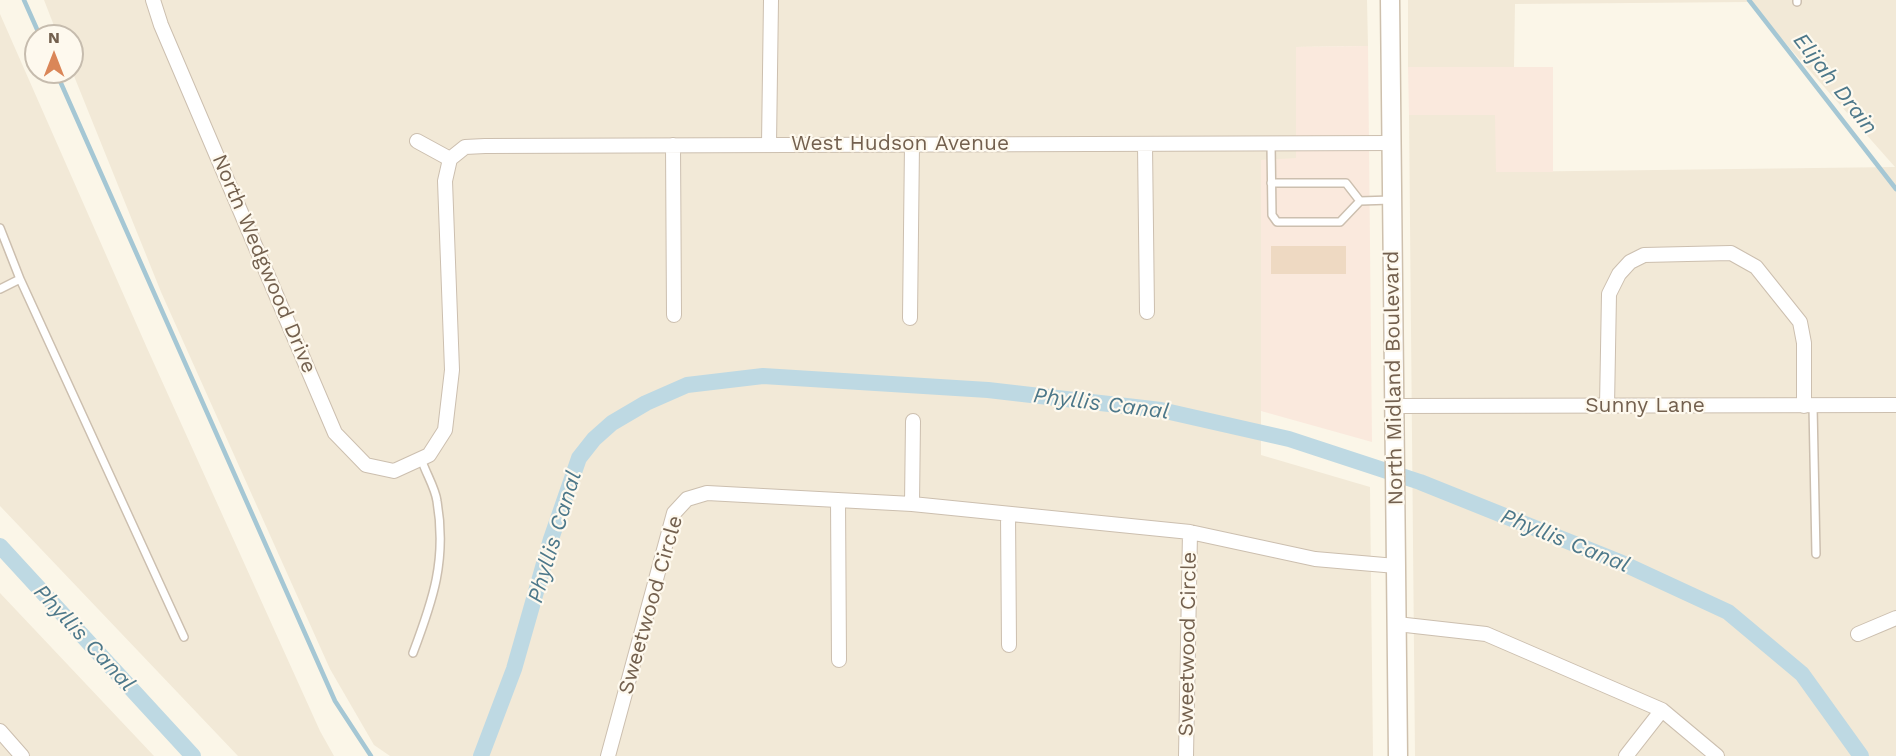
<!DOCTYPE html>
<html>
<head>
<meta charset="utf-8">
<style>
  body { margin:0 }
  #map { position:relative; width:1896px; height:756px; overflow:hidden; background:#fbf6e8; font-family:"Work Sans",sans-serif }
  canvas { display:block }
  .north { position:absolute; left:24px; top:24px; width:60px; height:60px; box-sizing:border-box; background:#fef9ee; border:2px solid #c6bcae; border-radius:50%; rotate:0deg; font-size:16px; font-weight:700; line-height:24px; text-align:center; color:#73604e }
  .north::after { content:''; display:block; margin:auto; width:21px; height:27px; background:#da8658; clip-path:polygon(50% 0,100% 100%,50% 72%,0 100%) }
</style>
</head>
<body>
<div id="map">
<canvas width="1896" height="756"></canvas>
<div class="north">N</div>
</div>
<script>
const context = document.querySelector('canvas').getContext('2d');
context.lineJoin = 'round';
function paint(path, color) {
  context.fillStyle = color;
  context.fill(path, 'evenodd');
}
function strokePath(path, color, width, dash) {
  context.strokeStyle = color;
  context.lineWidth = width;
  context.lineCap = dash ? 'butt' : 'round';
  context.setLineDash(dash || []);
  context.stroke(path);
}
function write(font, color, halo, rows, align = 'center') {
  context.font = font + ' "Work Sans",sans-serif';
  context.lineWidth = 4.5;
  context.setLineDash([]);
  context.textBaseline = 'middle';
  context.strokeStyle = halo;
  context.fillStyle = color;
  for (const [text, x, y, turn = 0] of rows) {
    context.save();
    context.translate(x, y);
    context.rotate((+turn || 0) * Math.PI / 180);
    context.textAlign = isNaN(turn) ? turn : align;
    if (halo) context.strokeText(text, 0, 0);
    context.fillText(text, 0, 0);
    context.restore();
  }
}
paint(new Path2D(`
  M 44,0 L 1367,0 L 1368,46 L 1296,47 L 1297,159 L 1261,160 L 1261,455 L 1370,487 L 1373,756 L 390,756 L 374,745 L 330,669 L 161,292 L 72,71 L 72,36 L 58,36 Z
  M 1408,0 L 1896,0 L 1896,756 L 1415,756 L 1409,115 L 1496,115 L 1497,172 L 1895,167 L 1749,2 L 1515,4 L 1514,67 L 1408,67 Z
  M 0,14 L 147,348 L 320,731 L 334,756 L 238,756 L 0,506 Z
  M 0,593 L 154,756 L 0,756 Z`), '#f2e9d7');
paint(new Path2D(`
  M 1368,46 L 1372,442 L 1261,411 L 1261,160 L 1296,158 L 1296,47 Z
  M 1408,67 L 1553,67 L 1553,172 L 1496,172 L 1495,115 L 1409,115 Z`), '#fae9dd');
strokePath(new Path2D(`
  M 24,0 L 40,36
  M 1749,0 L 1896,189
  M 56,72 L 335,701 L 371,756`), '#a5c7d4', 4.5);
strokePath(new Path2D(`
  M 0,546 L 193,756
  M 481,756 L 514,669 L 551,539 L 579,458 L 594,439 L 612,423 L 646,403 L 687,385 L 763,376 L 988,390 L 1161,410 L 1289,439 L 1420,482 L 1622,563 L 1728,612 L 1802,674 L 1861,756`), '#bed9e3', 16);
paint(new Path2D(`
  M 1271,246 L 1346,246 L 1346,274 L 1271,274 Z`), '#eed9c2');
const lane = new Path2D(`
  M 1797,2 L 1797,0
  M 1271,144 L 1272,215 L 1277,222 L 1340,222 L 1360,201 L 1391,200
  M 1271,183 L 1346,183 L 1360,201
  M 0,228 L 20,279
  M 0,289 L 20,279 L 184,637
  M 1813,406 L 1816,554
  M 413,653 C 433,600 447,560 437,501 C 435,487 425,472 421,458`);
const street = new Path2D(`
  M 153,0 L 161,25 L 335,433 L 366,465 L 394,471 L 429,455 L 445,430 L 452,370 L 445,181 L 450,159
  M 417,141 L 450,159
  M 769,144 L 771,0
  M 673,145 L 674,315
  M 1145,145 L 1147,312
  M 450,159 L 465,147 L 485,146 L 1392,143
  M 910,318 L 912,144
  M 1394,406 L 1896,405
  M 1607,406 L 1609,294 L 1619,274 L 1630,262 L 1644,255 L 1731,253 L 1756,267 L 1800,322 L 1804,343 L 1804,406
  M 838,500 L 839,660
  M 912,504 L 913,421
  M 1008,514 L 1009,645
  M 1397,624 L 1486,634 L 1662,710 L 1717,756
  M 1858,634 L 1896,618
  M 0,731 L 22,756
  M 608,756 L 674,513 L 687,499 L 707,493 L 912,504 L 1190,532 L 1315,559 L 1396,566
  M 1186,756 L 1190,532
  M 1626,756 L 1662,710`);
const secondary = new Path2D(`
  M 1390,0 L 1398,756`);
strokePath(lane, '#ccbfaf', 10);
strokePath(street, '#ccbfaf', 16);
strokePath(secondary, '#cec0ad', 21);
strokePath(lane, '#fff', 7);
strokePath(street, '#fff', 14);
strokePath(secondary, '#fff', 18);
write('21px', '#73604e', '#fef9ee', [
  ["West Hudson Avenue",900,144],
  ["North Wedgwood Drive",264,264,67],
  ["North Midland Boulevard",1394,378,-91],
  ["Sunny Lane",1645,406],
  ["Sweetwood Circle",651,605,-74],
  ["Sweetwood Circle",1188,644,-89]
]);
write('italic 22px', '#4d788a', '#fef9ee', [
  ["Elijah Drain",1835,84,52],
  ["Phyllis Canal",1101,404,7],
  ["Phyllis Canal",555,537,-73],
  ["Phyllis Canal",1565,541,22],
  ["Phyllis Canal",84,638,47]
]);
</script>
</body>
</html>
